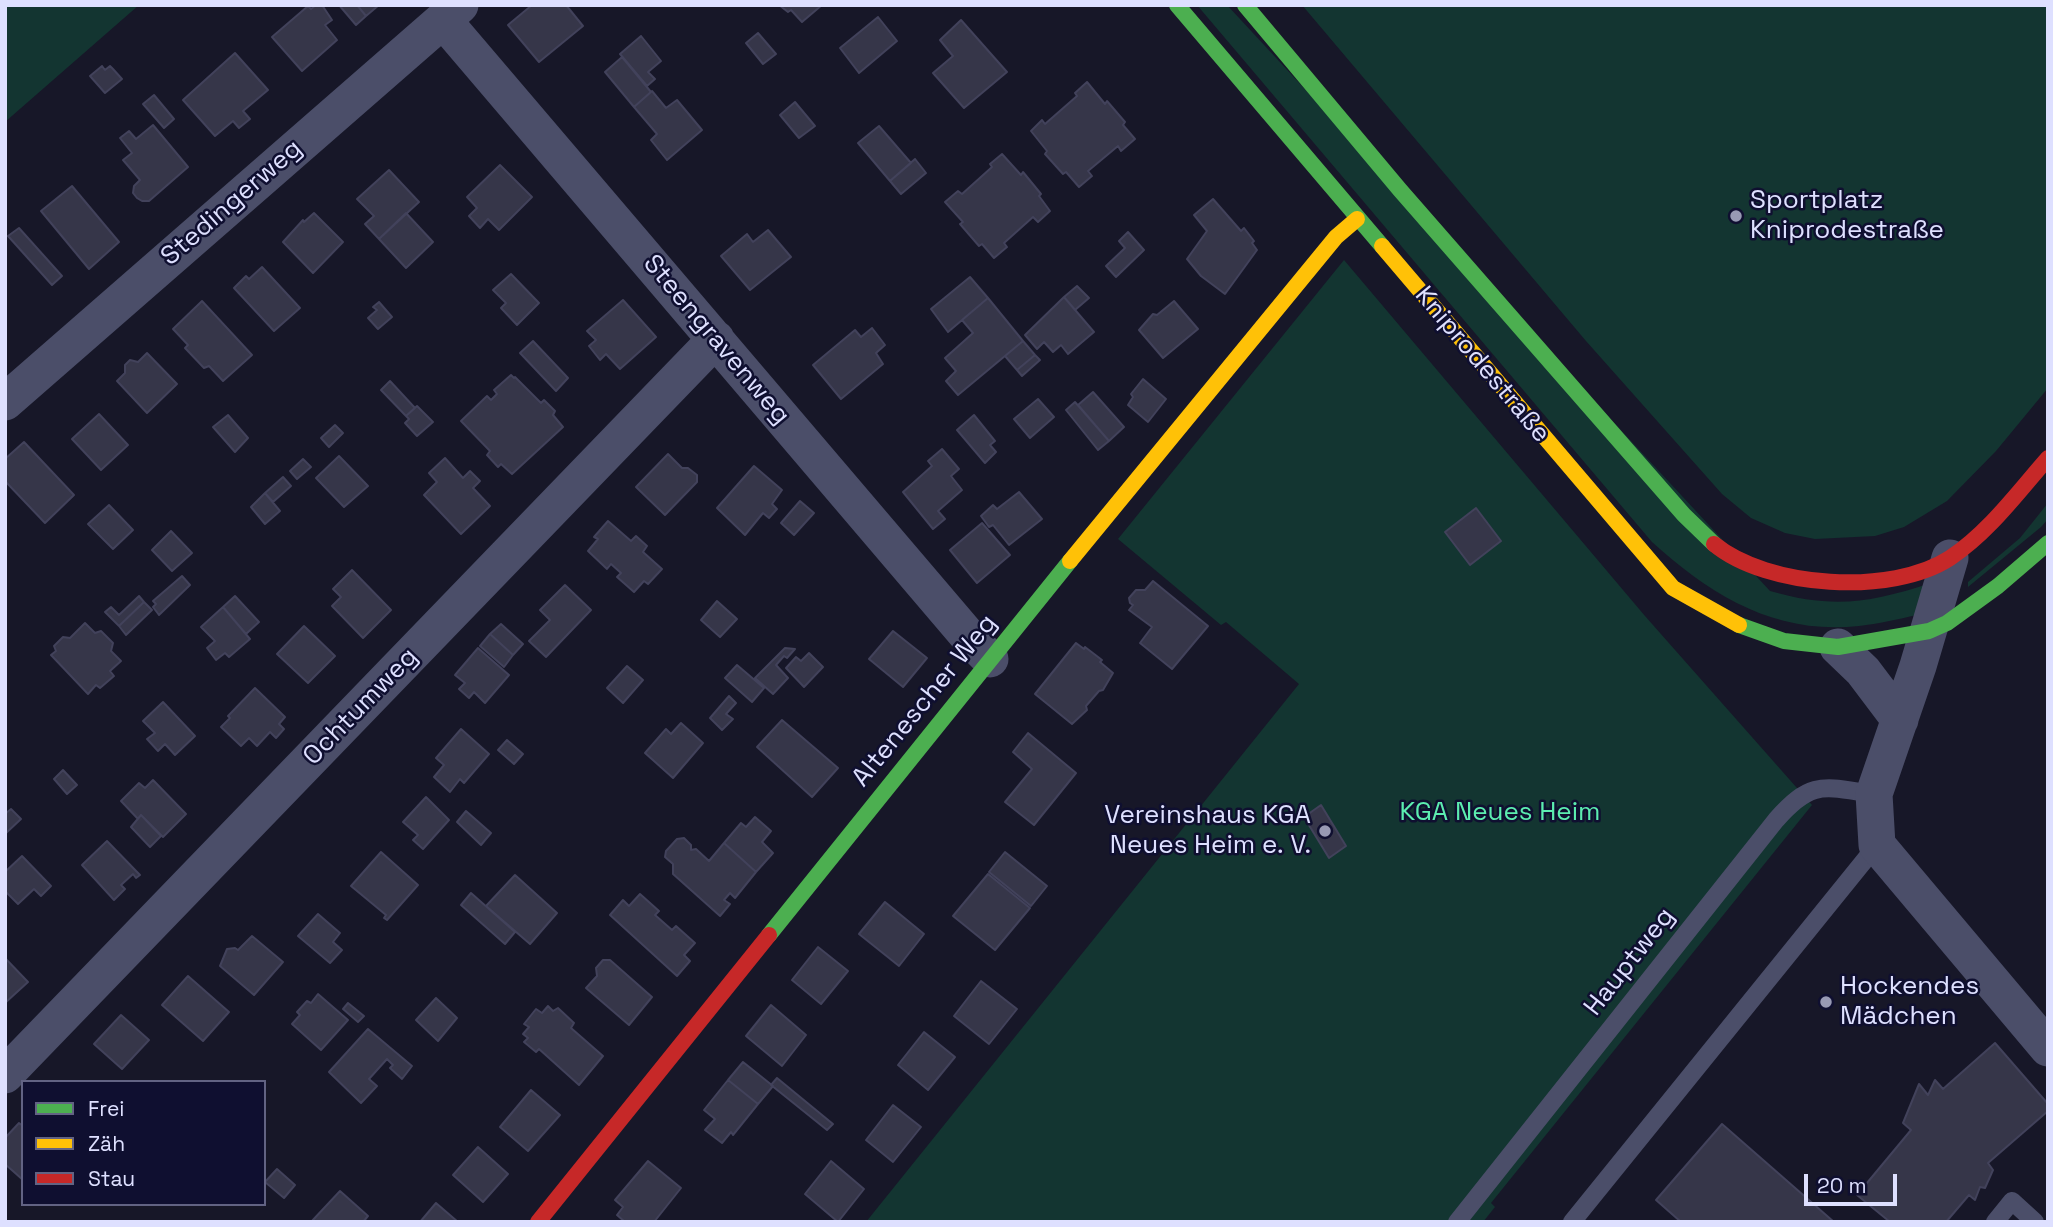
<!DOCTYPE html>
<html>
<head>
<meta charset="utf-8">
<style>
  body { margin:0 }
  #map { position:relative; width:2053px; height:1227px; overflow:hidden; background:#171728; font-family:"Space Grotesk",sans-serif }
  canvas { display:block }
  .frame { position:absolute; inset:0; border:7px solid #dee0ff; pointer-events:none }
  .legend { position:absolute; left:21px; top:1080px; width:245px; height:126px; box-sizing:border-box; background:#0f0f30; border:2px solid #626383; margin:0; padding:9px 12px; list-style:none; font-size:21px; color:#dee0ff }
  .legend li { display:flex; align-items:center; gap:14px; height:35px }
  .legend b { width:35px; border:2px solid #626383 }
  .scale { position:absolute; left:1804px; top:1174px; width:93px; height:32px; box-sizing:border-box; border:4px solid #dee0ff; border-top:0; padding-left:9px; font-size:21px; line-height:24px; white-space:nowrap; color:#dee0ff; -webkit-text-stroke:5px #0f0f30; paint-order:stroke }
</style>
</head>
<body>
<div id="map">
<canvas width="2053" height="1227"></canvas>
<div class="frame"></div>
<ul class="legend">
<li><b style="height:9px;background:#4caf50"></b>Frei</li>
<li><b style="height:9px;background:#ffc107"></b>Zäh</li>
<li><b style="height:9px;background:#c62828"></b>Stau</li>
</ul>
<div class="scale">20 m</div>
</div>
<script>
const context = document.querySelector('canvas').getContext('2d');
context.lineJoin = 'round';
function paint(path, color) {
  context.fillStyle = color;
  context.fill(path, 'evenodd');
}
function strokePath(path, color, width, dash) {
  context.strokeStyle = color;
  context.lineWidth = width;
  context.lineCap = dash ? 'butt' : 'round';
  context.setLineDash(dash || []);
  context.stroke(path);
}
function write(font, color, halo, rows, align = 'center') {
  context.font = font + ' "Space Grotesk",sans-serif';
  context.lineWidth = 5;
  context.setLineDash([]);
  context.textBaseline = 'middle';
  context.strokeStyle = halo;
  context.fillStyle = color;
  for (const [text, x, y, turn = 0] of rows) {
    context.save();
    context.translate(x, y);
    context.rotate((+turn || 0) * Math.PI / 180);
    context.textAlign = isNaN(turn) ? turn : align;
    if (halo) context.strokeText(text, 0, 0);
    context.fillText(text, 0, 0);
    context.restore();
  }
}
paint(new Path2D(`
  M 5,5 L 139,5 L 5,122 Z
  M 1197,5 L 1227,5 L 1770,591 C 1833,609 1870,603 1931,583 L 1917,615 C 1898,619 1878,624 1859,626 C 1775,635 1712,596 1652,542 Z
  M 1302,5 L 2048,5 L 2048,388 L 1996,451 L 1947,501 L 1904,527 L 1875,536 L 1815,539 L 1785,533 L 1751,518 L 1722,494 L 1586,341 Z
  M 1344,260 L 1645,616 L 1812,805 L 1491,1203 L 1495,1207 L 1483,1222 L 866,1222 L 1299,684 L 1226,622 L 1221,625 L 1118,539 Z
  M 2048,503 L 2048,519 L 2041,527 L 1968,587 L 1968,582 L 2020,538 Z`), '#133531');
const building = new Path2D(`
  M 316,5 L 322,5 L 332,20 L 325,25 L 337,40 L 302,71 L 272,37 L 308,6 L 311,9 Z
  M 339,5 L 357,5 L 366,16 L 356,25 Z
  M 357,5 L 379,5 L 366,16 Z
  M 532,5 L 566,5 L 583,26 L 539,62 L 508,25 Z
  M 779,5 L 822,5 L 802,22 L 791,10 L 788,12 Z
  M 878,17 L 897,41 L 859,73 L 840,48 Z
  M 961,20 L 1007,72 L 964,108 L 933,73 L 953,56 L 940,40 Z
  M 758,33 L 776,54 L 763,64 L 746,43 Z
  M 641,36 L 661,61 L 648,72 L 655,79 L 647,86 L 620,54 Z
  M 235,53 L 268,90 L 243,111 L 250,119 L 239,128 L 233,121 L 215,136 L 183,100 Z
  M 622,57 L 651,92 L 634,107 L 605,72 Z
  M 102,66 L 105,70 L 110,66 L 113,69 L 122,79 L 105,93 L 90,76 Z
  M 1087,82 L 1105,104 L 1107,101 L 1125,122 L 1123,125 L 1135,139 L 1121,151 L 1118,146 L 1088,171 L 1092,176 L 1079,187 L 1066,172 L 1063,174 L 1045,154 L 1047,151 L 1031,131 L 1042,120 L 1045,124 L 1077,96 L 1075,93 Z
  M 652,91 L 666,108 L 677,100 L 702,130 L 667,160 L 651,140 L 657,134 L 634,107 Z
  M 154,95 L 174,119 L 164,128 L 143,104 Z
  M 795,102 L 815,126 L 799,138 L 780,115 Z
  M 153,125 L 188,167 L 149,201 L 142,201 L 137,198 L 133,193 L 134,186 L 140,180 L 123,160 L 132,153 L 120,138 L 129,131 L 136,139 Z
  M 879,126 L 911,163 L 890,181 L 858,143 Z
  M 1002,154 L 1021,175 L 1023,172 L 1041,194 L 1039,196 L 1050,211 L 1038,222 L 1033,217 L 1004,243 L 1007,247 L 994,258 L 982,244 L 979,246 L 960,224 L 963,222 L 945,202 L 958,191 L 962,194 L 992,167 L 990,164 Z
  M 915,159 L 926,173 L 901,194 L 890,181 Z
  M 500,165 L 532,197 L 499,230 L 488,219 L 480,228 L 469,216 L 477,208 L 467,197 Z
  M 389,170 L 419,202 L 379,239 L 365,224 L 374,216 L 357,199 Z
  M 72,186 L 119,242 L 89,269 L 41,211 Z
  M 1213,199 L 1241,231 L 1244,228 L 1254,241 L 1252,243 L 1257,250 L 1225,294 L 1201,276 L 1187,259 L 1207,231 L 1194,215 Z
  M 314,213 L 343,242 L 313,273 L 283,242 L 303,220 L 304,222 Z
  M 406,213 L 433,242 L 406,268 L 379,239 Z
  M 19,228 L 62,276 L 52,285 L 8,236 Z
  M 768,230 L 791,257 L 750,290 L 721,256 L 747,234 L 753,242 Z
  M 1128,232 L 1144,250 L 1116,277 L 1106,266 L 1125,248 L 1119,241 Z
  M 262,267 L 300,308 L 274,331 L 234,288 L 246,276 L 249,279 Z
  M 511,274 L 539,303 L 517,325 L 501,308 L 506,303 L 493,290 Z
  M 970,277 L 988,298 L 948,332 L 931,309 Z
  M 1077,286 L 1089,298 L 1075,310 L 1064,297 Z
  M 1064,297 L 1094,332 L 1068,354 L 1061,345 L 1053,352 L 1044,342 L 1037,349 L 1025,335 Z
  M 988,298 L 1023,341 L 958,395 L 946,381 L 956,371 L 945,358 L 973,333 L 962,320 Z
  M 623,300 L 656,337 L 620,369 L 606,354 L 600,360 L 589,346 L 596,340 L 587,331 Z
  M 202,301 L 252,355 L 223,381 L 209,366 L 204,368 L 185,348 L 188,345 L 173,329 Z
  M 1174,301 L 1198,329 L 1163,358 L 1139,330 L 1153,314 L 1157,315 Z
  M 379,302 L 392,317 L 378,329 L 368,318 L 377,310 L 373,307 Z
  M 872,328 L 885,345 L 876,353 L 883,364 L 841,399 L 813,365 L 855,330 L 861,337 Z
  M 533,341 L 568,378 L 556,391 L 520,353 Z
  M 1023,341 L 1035,355 L 1017,370 L 1005,356 Z
  M 147,353 L 177,384 L 147,413 L 117,381 L 125,373 L 125,365 L 130,360 L 138,362 Z
  M 1035,355 L 1040,360 L 1022,376 L 1017,370 Z
  M 511,375 L 514,378 L 515,377 L 541,403 L 544,400 L 555,411 L 553,415 L 563,427 L 512,474 L 501,464 L 498,467 L 487,455 L 490,451 L 461,421 L 487,396 L 491,400 L 497,394 L 494,390 Z
  M 1143,379 L 1166,399 L 1148,422 L 1128,405 L 1133,397 L 1131,394 Z
  M 390,381 L 415,408 L 406,416 L 381,390 Z
  M 1093,392 L 1124,427 L 1109,441 L 1078,405 Z
  M 1038,399 L 1054,417 L 1030,438 L 1014,419 Z
  M 1075,402 L 1109,441 L 1098,450 L 1066,410 Z
  M 417,406 L 433,422 L 417,436 L 405,423 L 409,419 L 406,416 Z
  M 99,414 L 128,445 L 101,470 L 72,439 Z
  M 228,415 L 248,438 L 235,452 L 213,427 Z
  M 974,415 L 995,441 L 990,445 L 996,452 L 985,463 L 957,430 Z
  M 335,425 L 343,433 L 329,447 L 321,438 Z
  M 24,442 L 74,495 L 45,523 L 5,481 L 5,459 Z
  M 942,449 L 959,469 L 951,476 L 962,490 L 938,511 L 945,519 L 933,529 L 903,492 L 932,466 L 928,461 Z
  M 668,454 L 682,468 L 688,468 L 697,475 L 697,482 L 665,515 L 636,487 Z
  M 339,456 L 368,486 L 344,507 L 316,478 Z
  M 445,458 L 463,478 L 470,471 L 480,481 L 473,488 L 490,506 L 461,534 L 424,495 L 437,482 L 429,473 Z
  M 303,459 L 311,467 L 297,479 L 290,471 Z
  M 754,466 L 782,490 L 772,504 L 777,509 L 769,518 L 763,513 L 745,535 L 717,508 Z
  M 283,477 L 291,486 L 273,502 L 265,493 Z
  M 1019,492 L 1042,519 L 1009,545 L 993,525 L 989,527 L 981,516 L 993,505 L 997,509 Z
  M 265,493 L 280,511 L 265,524 L 251,507 Z
  M 800,501 L 814,513 L 794,535 L 781,523 Z
  M 109,505 L 133,530 L 113,549 L 88,524 Z
  M 1476,508 L 1501,541 L 1470,565 L 1445,532 Z
  M 608,521 L 631,541 L 636,536 L 647,546 L 643,552 L 662,569 L 648,584 L 644,581 L 634,592 L 617,577 L 621,573 L 611,564 L 607,569 L 588,551 L 598,539 L 594,537 Z
  M 982,523 L 1010,555 L 977,583 L 950,550 Z
  M 171,531 L 192,553 L 172,571 L 152,550 Z
  M 352,570 L 391,610 L 363,638 L 332,606 L 341,597 L 333,589 Z
  M 182,576 L 190,585 L 159,615 L 153,607 L 156,604 L 153,601 Z
  M 1153,581 L 1208,626 L 1172,669 L 1140,643 L 1152,627 L 1129,610 L 1133,605 L 1130,603 L 1129,598 L 1136,590 L 1145,590 Z
  M 565,585 L 591,610 L 546,657 L 529,641 L 550,620 L 540,610 Z
  M 139,596 L 144,602 L 119,626 L 105,612 L 111,607 L 119,615 Z
  M 235,596 L 259,622 L 246,634 L 223,607 Z
  M 717,601 L 737,619 L 720,637 L 701,620 Z
  M 144,602 L 152,610 L 126,635 L 119,626 Z
  M 223,607 L 250,639 L 229,657 L 225,653 L 216,660 L 207,648 L 215,641 L 201,627 Z
  M 85,623 L 95,633 L 101,631 L 113,643 L 111,651 L 121,661 L 110,671 L 114,676 L 100,688 L 96,685 L 88,694 L 51,655 L 56,651 L 54,646 L 63,637 L 70,638 Z
  M 501,624 L 523,644 L 513,655 L 490,634 Z
  M 304,626 L 335,656 L 308,683 L 277,654 Z
  M 893,631 L 927,658 L 903,687 L 869,659 Z
  M 490,634 L 513,655 L 504,667 L 480,646 Z
  M 1076,643 L 1084,649 L 1085,647 L 1102,660 L 1100,662 L 1113,673 L 1103,690 L 1099,691 L 1086,706 L 1087,710 L 1072,724 L 1035,694 Z
  M 478,648 L 509,675 L 485,703 L 474,692 L 469,698 L 459,689 L 465,683 L 455,675 Z
  M 785,648 L 795,649 L 787,658 L 784,656 L 776,665 L 788,678 L 773,694 L 755,678 Z
  M 809,653 L 823,667 L 804,687 L 786,668 L 796,657 L 801,661 Z
  M 737,665 L 764,688 L 752,702 L 725,678 Z
  M 627,666 L 643,680 L 623,703 L 607,688 Z
  M 255,688 L 285,717 L 279,724 L 284,729 L 276,738 L 270,732 L 257,746 L 249,738 L 241,746 L 221,727 L 230,718 L 228,716 Z
  M 729,696 L 736,703 L 726,714 L 733,719 L 722,730 L 710,718 Z
  M 163,702 L 195,736 L 175,755 L 165,744 L 158,751 L 147,739 L 155,733 L 143,721 Z
  M 782,720 L 838,768 L 812,797 L 757,747 Z
  M 681,723 L 703,743 L 673,778 L 645,753 L 666,729 L 671,734 Z
  M 461,729 L 489,754 L 464,783 L 460,779 L 450,792 L 434,777 L 444,765 L 436,758 Z
  M 1028,733 L 1076,773 L 1034,825 L 1005,802 L 1032,769 L 1013,752 Z
  M 507,740 L 523,754 L 514,764 L 498,750 Z
  M 63,770 L 77,785 L 67,794 L 54,779 Z
  M 153,780 L 186,814 L 163,837 L 141,815 L 138,819 L 121,801 L 139,783 L 145,788 Z
  M 426,797 L 449,820 L 423,849 L 413,840 L 418,835 L 403,822 Z
  M 1321,805 L 1346,846 L 1329,858 L 1304,817 Z
  M 11,809 L 21,819 L 5,834 L 5,814 Z
  M 466,811 L 491,833 L 481,845 L 457,822 Z
  M 141,815 L 161,836 L 150,847 L 131,827 Z
  M 755,817 L 771,831 L 762,842 L 773,853 L 756,872 L 724,843 L 741,823 L 746,827 Z
  M 684,838 L 691,845 L 691,850 L 696,849 L 709,861 L 724,843 L 756,872 L 735,898 L 730,893 L 724,900 L 730,904 L 720,916 L 673,874 L 673,864 L 665,857 L 666,851 L 677,839 Z
  M 107,841 L 140,875 L 136,878 L 133,874 L 121,885 L 125,889 L 114,900 L 82,865 Z
  M 381,852 L 418,885 L 387,920 L 384,918 L 386,915 L 351,886 Z
  M 1005,852 L 1047,886 L 1031,906 L 989,872 Z
  M 22,856 L 51,886 L 41,896 L 34,889 L 18,904 L 5,891 L 5,872 Z
  M 988,874 L 1030,908 L 995,950 L 953,916 Z
  M 515,875 L 557,913 L 530,944 L 486,906 Z
  M 471,893 L 515,932 L 505,944 L 461,905 Z
  M 640,894 L 659,911 L 655,915 L 672,930 L 676,926 L 695,943 L 684,955 L 690,961 L 677,976 L 610,915 L 623,900 L 629,906 Z
  M 885,902 L 924,934 L 899,966 L 859,934 Z
  M 318,914 L 340,933 L 333,942 L 342,950 L 330,963 L 298,936 Z
  M 252,936 L 283,962 L 254,995 L 220,966 L 227,949 L 235,948 L 238,950 Z
  M 818,947 L 848,971 L 821,1004 L 792,980 Z
  M 5,958 L 28,982 L 5,1003 Z
  M 603,960 L 610,960 L 652,997 L 629,1025 L 586,988 L 597,976 L 596,968 Z
  M 188,976 L 229,1012 L 203,1041 L 162,1005 Z
  M 981,981 L 1017,1009 L 989,1044 L 954,1016 Z
  M 318,994 L 348,1020 L 321,1050 L 292,1024 L 300,1015 L 297,1012 L 307,1001 L 311,1003 Z
  M 436,998 L 457,1018 L 438,1041 L 416,1020 Z
  M 348,1003 L 364,1016 L 358,1022 L 343,1009 Z
  M 771,1005 L 806,1035 L 782,1066 L 746,1036 Z
  M 548,1006 L 553,1011 L 558,1008 L 574,1023 L 571,1028 L 603,1056 L 579,1085 L 539,1049 L 536,1052 L 524,1042 L 528,1038 L 523,1034 L 529,1027 L 524,1024 L 536,1009 L 542,1013 Z
  M 121,1015 L 149,1040 L 122,1069 L 94,1044 Z
  M 368,1029 L 412,1066 L 402,1079 L 390,1068 L 393,1065 L 387,1059 L 369,1079 L 377,1086 L 361,1103 L 329,1072 Z
  M 924,1032 L 955,1057 L 928,1090 L 898,1065 Z
  M 1995,1043 L 2048,1104 L 2048,1111 L 1988,1163 L 1993,1170 L 1985,1188 L 1980,1187 L 1975,1200 L 1969,1195 L 1946,1222 L 1890,1222 L 1857,1195 L 1911,1130 L 1903,1123 L 1919,1084 L 1928,1095 L 1935,1080 L 1943,1089 Z
  M 743,1062 L 773,1086 L 758,1104 L 728,1080 Z
  M 777,1078 L 833,1124 L 827,1130 L 771,1085 Z
  M 728,1080 L 758,1104 L 733,1135 L 731,1132 L 722,1143 L 705,1130 L 715,1119 L 704,1110 Z
  M 531,1090 L 560,1115 L 528,1151 L 500,1127 Z
  M 893,1105 L 921,1127 L 893,1162 L 866,1140 Z
  M 19,1123 L 23,1126 L 23,1180 L 5,1164 L 5,1138 Z
  M 1722,1124 L 1834,1222 L 1681,1222 L 1656,1200 Z
  M 478,1147 L 508,1174 L 483,1202 L 453,1175 Z
  M 648,1161 L 681,1188 L 654,1222 L 625,1222 L 617,1215 L 623,1207 L 615,1200 Z
  M 831,1161 L 864,1189 L 838,1222 L 805,1194 Z
  M 277,1169 L 295,1185 L 284,1198 L 265,1182 Z
  M 340,1191 L 368,1216 L 363,1222 L 311,1222 Z
  M 436,1203 L 458,1222 L 420,1222 Z`);
paint(building, '#363649');
strokePath(building, '#42425b', 2);
strokePath(new Path2D(`
  M 1457,1222 L 1776,820 C 1812,779 1824,787 1874,794
  M 1572,1222 L 1877,845
  M 1995,1222 L 2012,1201 L 2035,1222`), '#4b4e69', 18);
strokePath(new Path2D(`
  M 443,20 L 973,642 L 990,659
  M 5,402 L 460,5
  M 1950,558 L 1918,666 L 1874,794 L 1877,845 L 2048,1048
  M 1838,647 L 1863,671 L 1900,720
  M 5,1075 L 716,339`), '#4b4e69', 37);
strokePath(new Path2D(`
  M 1177,5 L 1382,246
  M 1245,5 L 1400,190 L 1684,515 L 1714,544
  M 1739,625 L 1784,641 L 1838,647 L 1929,631 L 1947,623 L 1998,586 L 2048,543
  M 769,935 L 1070,561`), '#4caf50', 16);
strokePath(new Path2D(`
  M 1382,246 L 1673,588 L 1739,625
  M 1070,561 L 1336,237 L 1357,219`), '#ffc107', 16);
strokePath(new Path2D(`
  M 1714,544 C 1767,588 1892,596 1950,558 C 1989,532 2018,492 2048,458
  M 538,1222 L 769,935`), '#c62828', 16);
for (const [x, y, r, color] of [
  [1736,216,7,"#989ab4"],
  [1325,831,7,"#989ab4"],
  [1826,1002,7,"#989ab4"]
]) {
  const dot = new Path2D();
  dot.arc(x, y, r, 0, 2 * Math.PI);
  context.fillStyle = color;
  context.fill(dot);
  strokePath(dot, '#0f0f30', 2.5);
}
write('26px', '#dee0ff', '#0f0f30', [
  ["Sportplatz",1750,201],
  ["Kniprodestraße",1750,231],
  ["Vereinshaus KGA",1311,816,"right"],
  ["Neues Heim e. V.",1311,846,"right"],
  ["Hockendes",1840,987],
  ["Mädchen",1840,1017]
], 'left');
write('26px', '#dee0ff', '#0f0f30', [
  ["Stedingerweg",232,203,-41],
  ["Steengravenweg",716,340,50],
  ["Kniprodestraße",1482,365,50],
  ["Altenescher Weg",925,701,-51],
  ["Ochtumweg",361,707,-46],
  ["Hauptweg",1630,962,-52]
]);
write('26px', '#5cedb0', '#0f0f30', [
  ["KGA Neues Heim",1500,813]
]);
</script>
</body>
</html>
